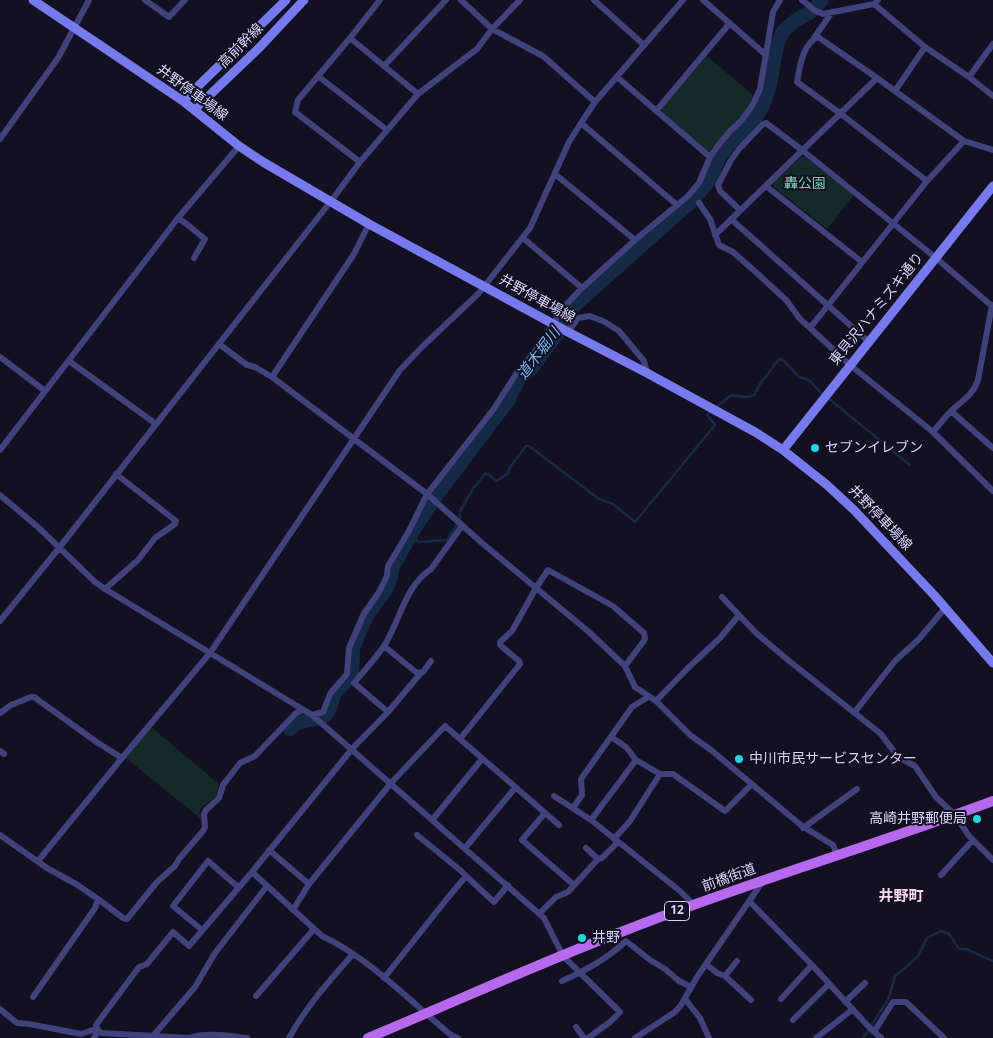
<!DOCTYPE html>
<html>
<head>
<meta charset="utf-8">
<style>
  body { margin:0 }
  canvas { display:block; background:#121021 }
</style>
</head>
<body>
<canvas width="993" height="1038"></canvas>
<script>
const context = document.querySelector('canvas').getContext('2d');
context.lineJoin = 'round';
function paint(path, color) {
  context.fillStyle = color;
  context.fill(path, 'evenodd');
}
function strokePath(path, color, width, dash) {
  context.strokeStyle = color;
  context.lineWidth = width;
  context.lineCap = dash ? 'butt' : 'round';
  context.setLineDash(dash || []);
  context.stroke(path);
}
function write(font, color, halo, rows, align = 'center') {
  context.font = font + ' "Noto Sans","Noto Sans JP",sans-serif';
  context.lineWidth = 4;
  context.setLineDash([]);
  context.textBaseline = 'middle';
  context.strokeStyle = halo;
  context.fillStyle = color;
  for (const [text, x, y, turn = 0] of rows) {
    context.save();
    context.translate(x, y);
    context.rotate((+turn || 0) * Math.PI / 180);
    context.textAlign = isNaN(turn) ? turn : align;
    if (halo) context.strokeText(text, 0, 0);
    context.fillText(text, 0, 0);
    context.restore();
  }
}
paint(new Path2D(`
  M 707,56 L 753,95 C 747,117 725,135 710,151 L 706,151 L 662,112 L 662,108 Z
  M 801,157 L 805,157 L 854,195 L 827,229 L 774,187 L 773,183 Z
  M 151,727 L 219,784 L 216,796 L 200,809 L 201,819 L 126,758 Z`), '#142a29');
strokePath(new Path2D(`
  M 828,398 L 910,465
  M 410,536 L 419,542 L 447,540 L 460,520 L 460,511 L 473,489 L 486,473 L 497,481 L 508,473 L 510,467 L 526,446 L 529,446 L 599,499 L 613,504 L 635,522 L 715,425 L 707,415 L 730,396 C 738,394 746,400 754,395 L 760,384 L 779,359 L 783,360 L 799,377 L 809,380 L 823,395
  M 863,1038 L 888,1000 L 895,976 L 911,963 L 918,956 L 927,938 L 941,931 L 949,934 L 959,949 L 966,949 L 993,961`), '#152a46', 2.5);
strokePath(new Path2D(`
  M 290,729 C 300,717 316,723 326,715 C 332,710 331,700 335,693 C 340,687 346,681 352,676 L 353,648 L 367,615 L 385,591 L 391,578 L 392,568 L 413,531 L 433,500 L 508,401 L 520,376 L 531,369 L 559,331 L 564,320 L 576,304 L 694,199 L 709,181 L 719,158 L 728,145 L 751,124 L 763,106 L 770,85 L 777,45 L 783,31 L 796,20 L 811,12 L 822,0`), '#152a46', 14);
strokePath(new Path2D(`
  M 145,0 L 169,17 L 185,0
  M 461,0 L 492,29 L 543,56 L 595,102
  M 594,0 L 644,45
  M 703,0 L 766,55
  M 802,0 L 814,10 L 823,14 L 874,4 L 878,0
  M 874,4 L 925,47 L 969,77 L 993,96
  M 350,38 L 418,94
  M 814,38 L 832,12
  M 384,66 L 446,0
  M 318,76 L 387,130
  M 617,77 L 710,157
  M 969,77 L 993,44
  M 895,91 L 925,47
  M 656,111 L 730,23
  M 581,123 L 677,205
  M 0,139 L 58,58 L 89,0
  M 360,162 L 295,112 L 298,100 L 350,38 L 380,0
  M 555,174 L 635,240
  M 927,181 L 841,114 L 797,82 C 800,67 802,44 818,37 L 877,78 L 964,141 L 993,150
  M 766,186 L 862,262
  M 699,203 L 710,219 L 719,245 L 733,252 L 758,274 L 787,301 L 800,319 L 810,328 L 850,365 L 933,432 L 993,491
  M 740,210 L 720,191 L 718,185 L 731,160 L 739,149 L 763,124 L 766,123 L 802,150 L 936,258 L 993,307
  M 178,218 L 189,226 L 205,239 L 194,258
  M 731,219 L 869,342
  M 715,235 L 877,78
  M 523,238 L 582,288
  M 810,328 L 927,181 L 964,141
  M 568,332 L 578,318 L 590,316 L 605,322 L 619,331 L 644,361 L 647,373
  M 219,344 L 247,365 L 255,367 L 272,377 L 427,494 L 482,543 L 589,632 L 625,666 L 635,687 L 656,701 L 690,735 L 711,750 L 802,826 L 833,845 L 837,855
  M 0,357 L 45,391
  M 69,361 L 156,424
  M 272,377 L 354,254 L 369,224
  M 951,411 L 993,448
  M 933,432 C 939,425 945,417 952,410 C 963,400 973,395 978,380 L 992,305
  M 0,450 L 178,218 L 239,146
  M 0,495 L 39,528 L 95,582 L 105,589 L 312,715 L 323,712 L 330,694 L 347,674 L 349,648 L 364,614 L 379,592 L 387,576 L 388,566 L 408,533 L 427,494 L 493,410 L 516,374 L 536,350 L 554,323 L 560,311 L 582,288 L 635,240 L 688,196 L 699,183 L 710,157 L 720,143 L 730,131 L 741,121 L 752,106 L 760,89 L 773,12 L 780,0
  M 105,589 L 138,560 L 155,538 L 175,524 L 176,521 L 116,474
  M 722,597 L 756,633 L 788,660 L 881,734 L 898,757 L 915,766 L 936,797 L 955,815 L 969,836 L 993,860
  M 0,621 L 59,548 L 331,201 L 360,162 L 418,94 L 477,49 L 492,29 L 520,0
  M 384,646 L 417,673 L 423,672 L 431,661
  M 656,701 L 687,669 L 720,638 L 739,615
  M 388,712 L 354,683 C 364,671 375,659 384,646 C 400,621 405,586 431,569 L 462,526
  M 0,713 L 11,705 L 31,697 L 34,697 L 98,743 L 122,758
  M 854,713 L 895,661 L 919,639 L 945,608
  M 312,715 L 544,918 L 563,956 L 620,1012 L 610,1022 L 588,1038
  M 611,737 L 626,747 L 636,760 L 660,774 L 673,774 L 725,811 L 751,785
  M 460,739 L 520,664 L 519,661 L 500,645 L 500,642 L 512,631 L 536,588 L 548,570 L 613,606 L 644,633 L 645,639 L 643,642 L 625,666
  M 0,751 L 4,754
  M 554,796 L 591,820 L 680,891 L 694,905
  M 573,808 L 582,795 L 581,779 L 632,707 L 648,697
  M 545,813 L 522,840 L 574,885
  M 433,819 L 482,759
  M 591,820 L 636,760
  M 803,828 L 857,789
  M 0,835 L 47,868 L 76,884 L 98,899 L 123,918 L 127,919 L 157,882 L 175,866 L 179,859 L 203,831 L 205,827 L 204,814 L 206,810 L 219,798 L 223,785 L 240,763 L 255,756 L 296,713 L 303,710
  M 614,839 L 630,821 L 660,774
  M 465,848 L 515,788
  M 269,850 L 309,884
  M 598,859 L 602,858 L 618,842
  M 38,861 L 122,758 L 210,653 L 400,370 L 423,346 L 479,293 L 530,228 L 569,142 L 581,123 L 595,102 L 683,0
  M 252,872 L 322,936 C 368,957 412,1003 451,1035 L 458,1038
  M 941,875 L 973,840
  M 466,876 L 494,902 L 508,885
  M 749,901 L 812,965 L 868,1026 L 881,1038
  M 293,910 L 309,884 L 391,783 L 445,726 L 559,825
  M 540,913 L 556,897 L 568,892 L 598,859 L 586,848
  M 202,930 L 173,906 L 208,861 L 238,887
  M 706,964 L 717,973 L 725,976 L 751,1000
  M 725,976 L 737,961
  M 384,978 L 446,900 L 466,876 L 460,870 L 417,835
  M 562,981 C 585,971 608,958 626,941 L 650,960 L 665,969 L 679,981 L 691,987
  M 256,996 L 314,929
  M 33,997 L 95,908 L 98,899
  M 685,999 L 700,1018 L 709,1038
  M 781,999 L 812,965
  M 845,1002 L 865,983
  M 0,1009 L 17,1023 L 29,1024 L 81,1034 L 96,1029
  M 793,1020 L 829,984
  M 576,1027 L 584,1038
  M 98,1031 L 102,1033 L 189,1038 C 208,1032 228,1036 247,1038
  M 874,1032 L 893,1002 L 906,1002 L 944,1038
  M 153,1036 L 195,987 L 215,953 L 267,886
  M 94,1038 L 98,1031 L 96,1025 L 139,967 L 147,964 L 173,932 L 189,946 L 252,872 L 352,749 L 388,712 L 420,674
  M 289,1038 C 306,1007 329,981 353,954
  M 635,1038 L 675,1012 L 681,1005 L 697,977 L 763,881
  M 816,1038 L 853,1009`), '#41417b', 6);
strokePath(new Path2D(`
  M 33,0 L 183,101 L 239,146 L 263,162 L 369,224 L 568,332 L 647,373 L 755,432 L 783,450 L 827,485 L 854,510 L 934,595 L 993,663
  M 183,101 L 286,0
  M 194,110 L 259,48 L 304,0
  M 783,450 L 993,186`), '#777aef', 9);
strokePath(new Path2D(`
  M 368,1038 C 455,1002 541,962 629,929 C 749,882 873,846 993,801`), '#b669ee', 10);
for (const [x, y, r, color] of [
  [815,448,5,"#1ad7e1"],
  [739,759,5,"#1ad7e1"],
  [977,819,5,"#1ad7e1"],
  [582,938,5,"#1ad7e1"]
]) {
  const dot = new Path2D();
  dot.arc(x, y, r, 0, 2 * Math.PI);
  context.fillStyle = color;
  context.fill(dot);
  strokePath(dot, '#121021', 2);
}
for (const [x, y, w] of [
  [677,911,25]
]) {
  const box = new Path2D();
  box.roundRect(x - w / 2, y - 9.5, w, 19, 4);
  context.fillStyle = '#121021';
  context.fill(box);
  strokePath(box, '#d8d5fa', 1);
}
write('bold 12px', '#d8d5fa', null, [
  ["12",677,911]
]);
write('14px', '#d8d5fa', '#121021', [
  ["高前幹線",241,46,-45],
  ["井野停車場線",192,93,36],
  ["井野停車場線",537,299,29],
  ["東貝沢ハナミズキ通り",877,309,-51],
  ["井野停車場線",880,518,46],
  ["前橋街道",729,878,-20]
]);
write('14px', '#6ad2b3', '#121021', [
  ["轟公園",805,184]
]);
write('14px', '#d8d5fa', '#121021', [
  ["セブンイレブン",825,448],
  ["中川市民サービスセンター",749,759],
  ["高崎井野郵便局",967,819,"right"],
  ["井野",592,938]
], 'left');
write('italic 15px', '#6fbaee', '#121021', [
  ["道木堀川",539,354,-53]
]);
write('bold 15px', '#fad7ef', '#121021', [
  ["井野町",901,897]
]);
</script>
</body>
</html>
